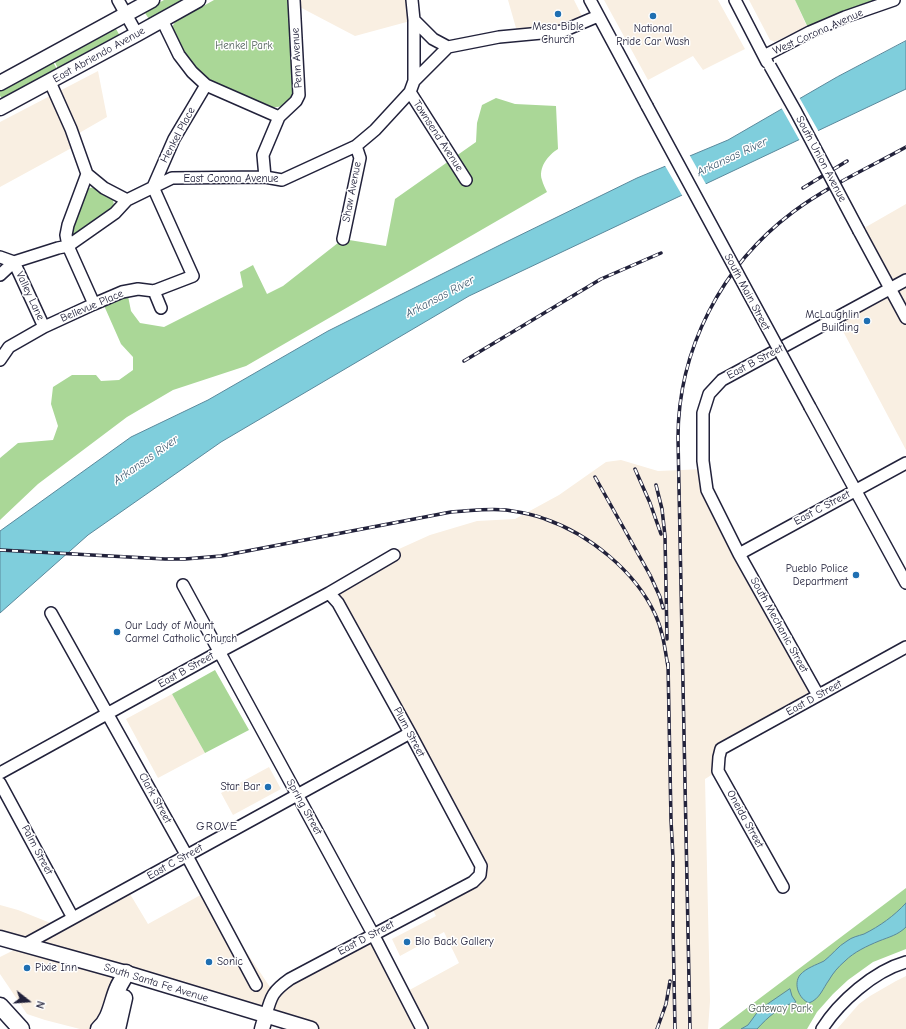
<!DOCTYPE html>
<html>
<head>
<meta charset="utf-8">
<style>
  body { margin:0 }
  #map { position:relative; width:906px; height:1029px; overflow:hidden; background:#fff; font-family:"Comic Neue",sans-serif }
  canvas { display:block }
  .north { position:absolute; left:8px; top:981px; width:40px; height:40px; -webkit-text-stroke:3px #fff; paint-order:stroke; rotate:107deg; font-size:11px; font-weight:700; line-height:16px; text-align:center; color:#22223b }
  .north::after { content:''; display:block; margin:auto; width:14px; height:18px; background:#22223b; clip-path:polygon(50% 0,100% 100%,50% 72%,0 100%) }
</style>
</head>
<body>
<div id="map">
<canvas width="906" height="1029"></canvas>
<div class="north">N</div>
</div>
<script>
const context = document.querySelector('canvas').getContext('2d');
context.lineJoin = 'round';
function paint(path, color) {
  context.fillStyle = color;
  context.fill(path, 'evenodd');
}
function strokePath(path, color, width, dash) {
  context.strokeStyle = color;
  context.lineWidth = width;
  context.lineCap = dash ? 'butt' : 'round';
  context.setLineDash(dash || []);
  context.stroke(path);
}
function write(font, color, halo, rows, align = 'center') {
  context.font = font + ' "Comic Neue",sans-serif';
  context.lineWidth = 3;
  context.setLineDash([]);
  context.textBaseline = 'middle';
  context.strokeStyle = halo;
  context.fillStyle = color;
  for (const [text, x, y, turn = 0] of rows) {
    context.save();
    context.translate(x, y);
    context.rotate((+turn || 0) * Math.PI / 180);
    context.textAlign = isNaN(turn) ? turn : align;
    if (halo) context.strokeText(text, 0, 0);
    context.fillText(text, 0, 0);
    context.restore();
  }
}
paint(new Path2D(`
  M 294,0 L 412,0 L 414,20 L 355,36 L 294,4 Z
  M 508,0 L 574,0 L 581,14 L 584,22 L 518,35 Z
  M 604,0 L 718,0 L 745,49 L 703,70 L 693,56 L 648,80 Z
  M 749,0 L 795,0 L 807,27 L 774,42 L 773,41 L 770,40 Z
  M 98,71 L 107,117 L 74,136 L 77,145 L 0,187 L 0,122 Z
  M 906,204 L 906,450 L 836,318 L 890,289 L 859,231 Z
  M 621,460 L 658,471 L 704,469 L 707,490 L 818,695 L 721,749 L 718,771 L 705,779 L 710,1001 L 708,1029 L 311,1029 L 126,974 L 99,1029 L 80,1029 L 45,1020 L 27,1014 L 0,974 L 0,957 L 24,945 L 0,938 L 0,905 L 18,910 L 58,926 L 127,889 L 148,924 L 206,892 L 274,993 L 373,934 L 404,993 L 459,963 L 444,932 L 400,956 L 392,939 L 436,916 L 430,904 L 480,875 L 329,593 L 394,555 L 399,549 L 430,535 L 477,521 L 515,519 L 559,495 L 606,462 Z
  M 172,694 L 205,753 L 158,778 L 126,719 Z
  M 269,767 L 281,789 L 233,815 L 221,793 Z
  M 906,976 L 906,1029 L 837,1029 L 859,1004 L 870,996 L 896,981 Z`), '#f9efe2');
paint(new Path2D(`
  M 164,0 L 189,0 L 150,20 L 149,19 L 145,13 L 147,9 Z
  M 214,0 L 289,0 L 294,92 C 287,106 283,108 268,107 L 210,80 L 197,70 L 186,56 L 171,29 L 175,22 Z
  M 795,0 L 894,0 L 810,32 Z
  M 114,28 L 116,29 L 120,36 L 59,71 L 54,60 Z
  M 53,62 L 58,71 L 4,100 L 0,96 L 0,91 Z
  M 496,98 L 515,104 L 556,106 L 558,149 C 548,155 538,168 542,180 C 543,184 545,188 547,192 L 246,366 L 173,390 L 127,417 L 38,484 L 0,520 L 0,458 L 18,443 L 53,440 L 58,426 L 51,404 L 53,387 L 72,375 L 96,375 L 101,381 L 119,380 L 133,370 L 133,357 L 121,344 L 102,301 L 127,291 L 131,311 L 140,323 L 164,327 L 243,287 L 240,272 L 253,265 L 267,294 L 283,286 L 343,239 L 386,246 L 395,199 L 476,142 L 477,123 L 482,105 Z
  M 95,187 L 113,199 L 114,206 L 76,235 L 70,235 L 85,189 Z
  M 215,670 L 249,730 L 205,753 L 172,694 Z
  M 906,888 L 906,949 L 873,962 L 848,980 L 833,994 L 817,1012 L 807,1029 L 719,1029 Z`), '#aad797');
const water = new Path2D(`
  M 906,41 L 906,89 L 469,296 L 221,442 L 88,535 L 0,613 L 0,531 L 131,437 L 208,400 L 328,331 L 504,243 L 637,178 L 728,140 L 837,77 Z
  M 906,903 L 906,927 C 898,935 889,937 879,941 C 867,946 854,952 845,961 C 838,967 833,973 829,980 C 823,988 820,999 809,1003 C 799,999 793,984 800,975 C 806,968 816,965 824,961 C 832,955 838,946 847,941 C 852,937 858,936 864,934 C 880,926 894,916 906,903 Z
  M 790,989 L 792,996 L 796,1002 C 780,1006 768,1017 757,1029 L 741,1029 L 748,1025 L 759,1010 Z`);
paint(water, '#7fcedc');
strokePath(water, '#5a899c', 1);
paint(new Path2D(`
  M 799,97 L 819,132 L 800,141 L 781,107 Z
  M 689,154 L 707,186 L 683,197 L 664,164 Z`), '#fff');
const minor = new Path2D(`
  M 118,0 L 137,34
  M 412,0 L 414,20 L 433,39 L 448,47
  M 590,0 L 647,106
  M 735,0 L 767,62
  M 162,20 L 179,55 L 192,72 L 206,85 L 279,117
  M 764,56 L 810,32 L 845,17 L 894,0
  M 414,81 L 414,20
  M 50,82 L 71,129 L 87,174 L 104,188 L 127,200
  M 410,92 L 466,180
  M 87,174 L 68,225 L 66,235 L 68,246 L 94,304
  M 265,177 L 263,155 L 279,117 L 296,101 L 299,95 L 294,0
  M 859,231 L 906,318
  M 343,239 L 360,158 L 356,146
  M 0,257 L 14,262 L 58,248 L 68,246 L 115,213 L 127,200 L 172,178 L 265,177 L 282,180 L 356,146 L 375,130 L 410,92 L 414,81 L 448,47 L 499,37 L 563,31 L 598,16
  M 0,275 L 14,262 L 44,327
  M 154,291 L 161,308
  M 0,360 L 9,347 L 44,327 L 94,304 L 122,292 L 138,289 L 154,291 L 193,276 L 153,187 L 174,139 L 206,85
  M 810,407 L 906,583
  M 739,554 L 906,463
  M 183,585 L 373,934 L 422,1029
  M 51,613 L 187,856 L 256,985
  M 818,695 L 739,554 L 707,490 L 703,461 L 703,413 L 709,394 L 722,380 L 906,280
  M 0,773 L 219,652 L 329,593 L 394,555
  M 0,783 L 73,918
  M 783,887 L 718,771 L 719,757 L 721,749 L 906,647
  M 24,945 L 410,733
  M 266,1015 C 271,996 273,991 290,979 L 473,882 L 480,875 L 481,866 L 410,733 L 338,603 L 329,593
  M 822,1029 C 839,1002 874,971 906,962`);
const major = new Path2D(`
  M 0,83 L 152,0
  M 0,108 L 137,34 L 198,0
  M 0,938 L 126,973 L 311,1029
  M 262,1029 L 266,1015`);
const highway = new Path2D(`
  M 0,1006 L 21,1029
  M 99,1029 C 111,1019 112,1001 118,988 C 120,983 124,978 126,973
  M 117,1029 L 124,998`);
strokePath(minor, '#22223b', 14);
strokePath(major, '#22223b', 17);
strokePath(highway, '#22223b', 19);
strokePath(minor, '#fff', 11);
strokePath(major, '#fff', 14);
strokePath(highway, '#fff', 16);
const rail = new Path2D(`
  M 803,188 L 847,161
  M 464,361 L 601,279 L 661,253
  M 635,469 L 650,503 L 661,534
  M 595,477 L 650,575 L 660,597 L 663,608
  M 656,485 L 662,509 L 665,536 L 667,639
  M 0,550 L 165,559 L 185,559 L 221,556 L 451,512 C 469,511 488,508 506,510 C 519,512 533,514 545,519 C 589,534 635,571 655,614 C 663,631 665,649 668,667
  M 668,663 L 671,820 L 673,858 L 673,926 L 675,1029
  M 657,1029 L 666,1004 L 670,981
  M 690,1029 L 678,438 C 678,349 722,265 793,212 C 828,186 868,168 906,147`);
strokePath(rail, '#22223b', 3.5);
strokePath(rail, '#fff', 2, [6]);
const minorBridge = new Path2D(`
  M 770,66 L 796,112 L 859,231
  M 647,106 L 810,407`);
strokePath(minorBridge, '#22223b', 14, []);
strokePath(minorBridge, '#fff', 11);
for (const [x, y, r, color] of [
  [558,14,4,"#1f6fb2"],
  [653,16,4,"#1f6fb2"],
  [867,321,4,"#1f6fb2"],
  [856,575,4,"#1f6fb2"],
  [117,632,4,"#1f6fb2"],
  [268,787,4,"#1f6fb2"],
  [407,942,4,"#1f6fb2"],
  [209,962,4,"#1f6fb2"],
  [27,968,4,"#1f6fb2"]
]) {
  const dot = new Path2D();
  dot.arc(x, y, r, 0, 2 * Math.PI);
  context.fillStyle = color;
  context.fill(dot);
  strokePath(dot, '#fff', 1.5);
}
write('11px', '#22223b', '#fff', [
  ["Mesa Bible",558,27,"center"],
  ["Church",558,40,"center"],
  ["National",653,29,"center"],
  ["Pride Car Wash",653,42,"center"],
  ["McLaughlin",859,315,"right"],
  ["Building",859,328,"right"],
  ["Pueblo Police",848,569,"right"],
  ["Department",848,582,"right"],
  ["Our Lady of Mount",125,626],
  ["Carmel Catholic Church",125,639],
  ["Star Bar",260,787,"right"],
  ["Blo Back Gallery",415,942],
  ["Sonic",217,962],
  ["Pixie Inn",35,968]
], 'left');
write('11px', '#22223b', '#fff', [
  ["West Corona Avenue",818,32,-24],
  ["East Abriendo Avenue",99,55,-29],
  ["Penn Avenue",297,58,-93],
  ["Henkel Place",178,135,-62],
  ["Townsend Avenue",438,136,57],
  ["South Union Avenue",821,159,62],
  ["East Corona Avenue",231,179],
  ["Shaw Avenue",352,192,-79],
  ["South Main Street",747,292,62],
  ["Valley Lane",30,296,65],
  ["Bellevue Place",92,306,-23],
  ["East B Street",755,362,-28],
  ["East C Street",822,508,-28],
  ["South Mechanic Street",779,625,61],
  ["East B Street",186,670,-29],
  ["East D Street",814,698,-29],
  ["Plum Street",409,732,62],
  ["Clark Street",155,798,61],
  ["Spring Street",304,807,61],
  ["Oneida Street",745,819,61],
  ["Palm Street",37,850,62],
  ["East C Street",175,862,-29],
  ["East D Street",366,938,-28],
  ["South Santa Fe Avenue",156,983,17]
]);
write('11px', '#52615b', '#fff', [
  ["Henkel Park",244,46],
  ["Gateway Park",780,1009]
]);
write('italic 12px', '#435e73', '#fff', [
  ["Arkansas River",732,157,-25],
  ["Arkansas River",440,297,-28],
  ["Arkansas River",146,460,-35]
]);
context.letterSpacing = '1px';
write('12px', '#22223b', '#fff', [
  ["GROVE",217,827]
]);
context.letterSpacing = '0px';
</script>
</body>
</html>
